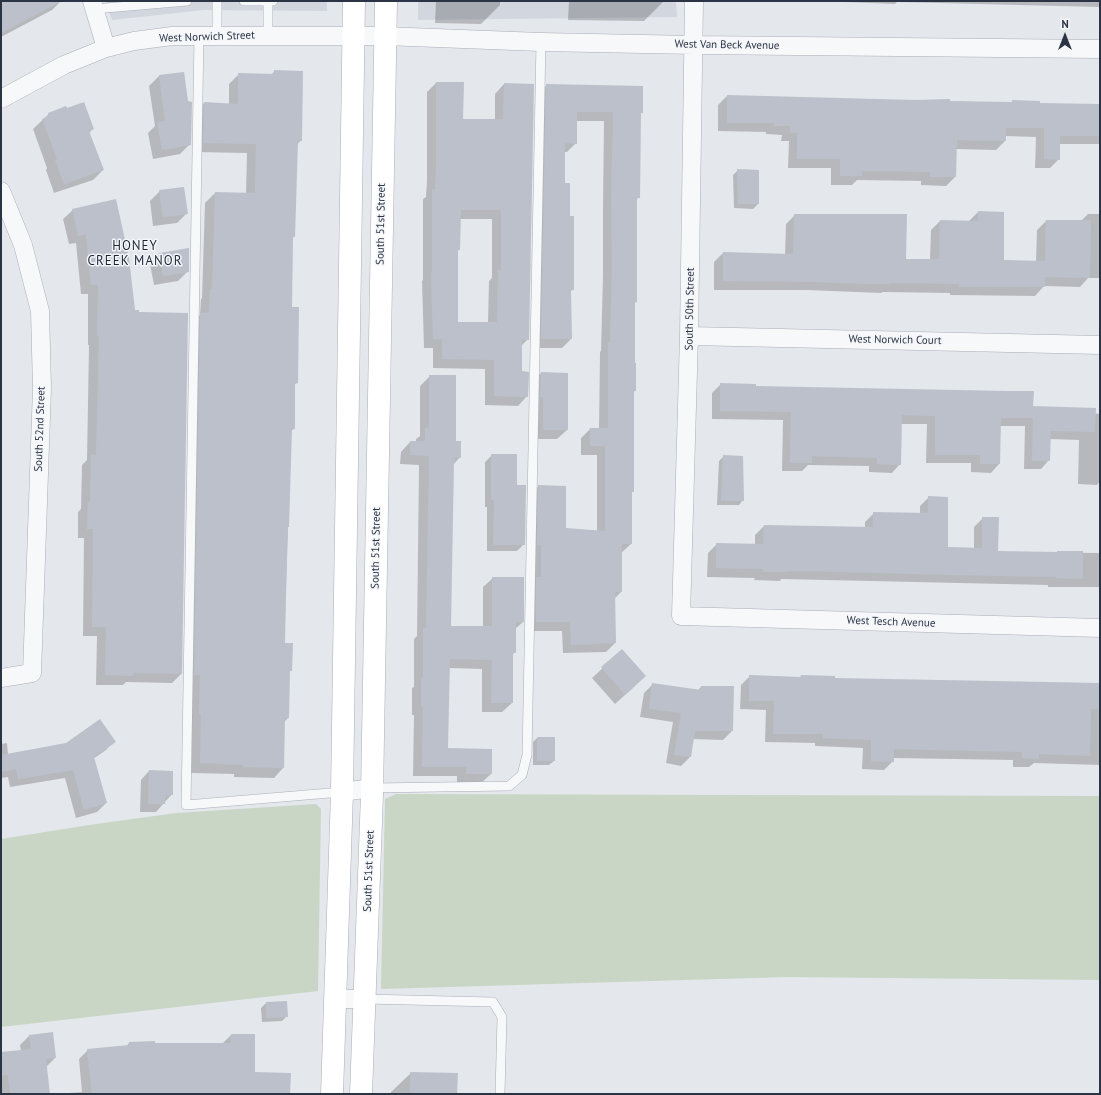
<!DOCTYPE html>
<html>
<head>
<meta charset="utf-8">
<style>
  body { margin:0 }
  #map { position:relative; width:1101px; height:1095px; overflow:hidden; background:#e4e7ec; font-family:"PT Sans",sans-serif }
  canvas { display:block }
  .frame { position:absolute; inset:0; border:2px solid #2b3445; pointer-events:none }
  .north { position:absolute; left:1045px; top:16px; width:40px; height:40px; -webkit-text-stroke:3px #f4f6f9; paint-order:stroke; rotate:0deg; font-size:11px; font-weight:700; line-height:16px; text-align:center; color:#2b3445 }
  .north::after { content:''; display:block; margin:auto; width:14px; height:18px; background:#2b3445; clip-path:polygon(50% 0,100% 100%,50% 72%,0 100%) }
</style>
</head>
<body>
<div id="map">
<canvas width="1101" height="1095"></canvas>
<div class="frame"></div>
<div class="north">N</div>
</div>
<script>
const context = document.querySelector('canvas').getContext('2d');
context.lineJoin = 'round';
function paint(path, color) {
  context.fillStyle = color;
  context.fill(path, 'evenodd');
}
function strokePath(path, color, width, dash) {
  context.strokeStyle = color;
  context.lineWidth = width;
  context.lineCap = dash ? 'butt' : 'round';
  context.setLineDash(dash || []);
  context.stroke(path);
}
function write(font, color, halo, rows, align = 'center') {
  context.font = font + ' "PT Sans",sans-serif';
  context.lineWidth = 3;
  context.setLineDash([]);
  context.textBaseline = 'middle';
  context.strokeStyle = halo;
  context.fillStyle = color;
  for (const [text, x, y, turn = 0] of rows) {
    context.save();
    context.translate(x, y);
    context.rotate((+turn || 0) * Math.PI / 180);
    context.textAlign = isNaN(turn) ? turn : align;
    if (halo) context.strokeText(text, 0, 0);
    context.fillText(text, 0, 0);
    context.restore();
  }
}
paint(new Path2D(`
  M 105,1 L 327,1 L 327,11 L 204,10 L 112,20 Z
  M 418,1 L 676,1 L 677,17 L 418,20 Z`), '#d2d6de');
paint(new Path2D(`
  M 396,794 L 1100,796 L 1100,980 L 787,977 L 381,989 L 385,799 Z
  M 316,804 L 321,809 L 318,991 L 1,1027 L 1,839 L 89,825 L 176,813 Z`), '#c9d6c5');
paint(new Path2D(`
  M 1,1 L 61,1 L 52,10 L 1,37 Z
  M 436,1 L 500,1 L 500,5 L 481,24 L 435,23 Z
  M 569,1 L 664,1 L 644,21 L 568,20 Z
  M 767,1 L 795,1 L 794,2 Z
  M 819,1 L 1100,1 L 1100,7 L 897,2 L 895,4 Z
  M 275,71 L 301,140 L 297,145 L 294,237 L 292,238 L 291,308 L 297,383 L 294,385 L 294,429 L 291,431 L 284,644 L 291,670 L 289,673 L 288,718 L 284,722 L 283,768 L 274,778 L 234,777 L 234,774 L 191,773 L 192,723 L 190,723 L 191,324 L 200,315 L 201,299 L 202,298 L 205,203 L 215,193 L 246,194 L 247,153 L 194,152 L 195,113 L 204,103 L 229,104 L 229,84 L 239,74 L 271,75 Z
  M 184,73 L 190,144 L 180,154 L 153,159 L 148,133 L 155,126 L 149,86 L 159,76 Z
  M 436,83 L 462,120 L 495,120 L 495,94 L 504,84 L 528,339 L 521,346 L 521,372 L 527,396 L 518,406 L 485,405 L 485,369 L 433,368 L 433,348 L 424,348 L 422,281 L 423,280 L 423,199 L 426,197 L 427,181 L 427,92 ZM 460,219 L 492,219 L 492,278 L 489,281 L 488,323 L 457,323 L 457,251 L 459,250 Z
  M 547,85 L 642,112 L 640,115 L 639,197 L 636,200 L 636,302 L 634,304 L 635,391 L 633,392 L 633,491 L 631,493 L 631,544 L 621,553 L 621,592 L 614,599 L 615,643 L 606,652 L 563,653 L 562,631 L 527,631 L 530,495 L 539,486 L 565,529 L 597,531 L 597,455 L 581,455 L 581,438 L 590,429 L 599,429 L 600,352 L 601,351 L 603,275 L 603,207 L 604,121 L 576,121 L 576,143 L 567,152 L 564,152 L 564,184 L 569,217 L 573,289 L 570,292 L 571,339 L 562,348 L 533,348 L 538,94 Z
  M 727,96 L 1100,105 L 1100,144 L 1059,144 L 1059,159 L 1050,168 L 1035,168 L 1036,137 L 1005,136 L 1005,141 L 996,150 L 956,149 L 955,177 L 946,186 L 921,185 L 921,181 L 857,180 L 852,185 L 831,185 L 831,168 L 788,168 L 789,141 L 781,141 L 782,135 L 766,134 L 766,132 L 718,131 L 718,105 Z
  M 49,114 L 93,129 L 89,133 L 103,170 L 93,180 L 54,193 L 46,170 L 47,168 L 33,129 Z
  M 738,170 L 758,171 L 758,204 L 753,209 L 734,208 L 733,175 Z
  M 160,191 L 187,213 L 177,223 L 153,226 L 150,201 Z
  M 73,210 L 134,311 L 181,674 L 172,683 L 126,682 L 123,685 L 96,685 L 97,636 L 83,636 L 84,538 L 78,538 L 78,512 L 81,509 L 82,465 L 87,460 L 89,345 L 88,345 L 88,294 L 81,294 L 76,243 L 69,244 L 63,219 Z
  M 978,212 L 1003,261 L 1036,262 L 1037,230 L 1046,221 L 1081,221 L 1088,214 L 1100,214 L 1100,278 L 1088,278 L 1080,287 L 1044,286 L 1035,296 L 950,295 L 950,293 L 883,292 L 881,293 L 806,290 L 714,290 L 714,262 L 723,253 L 785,255 L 786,224 L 795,215 L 905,260 L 930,260 L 931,230 L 940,221 L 969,221 Z
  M 160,254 L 188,271 L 178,281 L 154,285 L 150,264 Z
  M 541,373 L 567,374 L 567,430 L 557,439 L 534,439 L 531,383 Z
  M 430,376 L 460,457 L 453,465 L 450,627 L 483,627 L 483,587 L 493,578 L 523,622 L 515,629 L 515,652 L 512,655 L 512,703 L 502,712 L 482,712 L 482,669 L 449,668 L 447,749 L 491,774 L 481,783 L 457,783 L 457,776 L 413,776 L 414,715 L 412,715 L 412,688 L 414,687 L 414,639 L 417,636 L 419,465 L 400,464 L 401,452 L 410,442 L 416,442 L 416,439 L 420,436 L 420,386 Z
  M 721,384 L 1032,407 L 1100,414 L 1100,481 L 1097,485 L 1078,484 L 1079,440 L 1049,439 L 1049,460 L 1041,469 L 1024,469 L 1025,426 L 1000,426 L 999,464 L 991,473 L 971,472 L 971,463 L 926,463 L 927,424 L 901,424 L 900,464 L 892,473 L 869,472 L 869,466 L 808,465 L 802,471 L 782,471 L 783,420 L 712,419 L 712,393 Z
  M 492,455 L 516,486 L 524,544 L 517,551 L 487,551 L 487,507 L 485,507 L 485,462 Z
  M 724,456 L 743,500 L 739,505 L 717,505 L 719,461 Z
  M 929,497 L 947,548 L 974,549 L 974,527 L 983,518 L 997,552 L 1100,553 L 1100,587 L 1048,587 L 1048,585 L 781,579 L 780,581 L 754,580 L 755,578 L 707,577 L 708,553 L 717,544 L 755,545 L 755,535 L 764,526 L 865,528 L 865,522 L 874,513 L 920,514 L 920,506 Z
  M 622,650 L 635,686 L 615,704 L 592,678 Z
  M 750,676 L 799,678 L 801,676 L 834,677 L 834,679 L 1100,684 L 1100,765 L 1034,763 L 1029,767 L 1013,767 L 1013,760 L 893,758 L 893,761 L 884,770 L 862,769 L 863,748 L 815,746 L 815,743 L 765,742 L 766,710 L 740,709 L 741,685 Z
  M 653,684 L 697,691 L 701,687 L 732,731 L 723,740 L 692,739 L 690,757 L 681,766 L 666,763 L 673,722 L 640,717 L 644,693 Z
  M 537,738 L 554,761 L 549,765 L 533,765 L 533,742 Z
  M 114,741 L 106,750 L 93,759 L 106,803 L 97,812 L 76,818 L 65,778 L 10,787 L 8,777 L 1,778 L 1,744 L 7,743 L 8,754 Z
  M 149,771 L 172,794 L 156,812 L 140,812 L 141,780 Z
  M 266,1003 L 287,1016 L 282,1021 L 262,1022 L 261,1008 Z
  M 231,1035 L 254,1073 L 289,1094 L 55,1094 L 82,1092 L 79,1059 L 88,1050 L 126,1047 L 129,1043 L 154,1044 L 222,1044 Z
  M 29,1036 L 55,1058 L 46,1067 L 49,1094 L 1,1094 L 1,1053 L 21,1051 L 20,1045 Z
  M 411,1073 L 456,1094 L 391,1094 L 391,1092 Z`), '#0003');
paint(new Path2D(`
  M 1,1 L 62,1 L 1,33 Z
  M 274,70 L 303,71 L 302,141 L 298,141 L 295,237 L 293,237 L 292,307 L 299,307 L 298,383 L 295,383 L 295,429 L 292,429 L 289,527 L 288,527 L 286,596 L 285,643 L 293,643 L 292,671 L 290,671 L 289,718 L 285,718 L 284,768 L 243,767 L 243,765 L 200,763 L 201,714 L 199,714 L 200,675 L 194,675 L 200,313 L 209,313 L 210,289 L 212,289 L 215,192 L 255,193 L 256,144 L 203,143 L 204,102 L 238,104 L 238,73 L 274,74 Z
  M 184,72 L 188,101 L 192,102 L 191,145 L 162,150 L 157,122 L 165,121 L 159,75 Z
  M 436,82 L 464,82 L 463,119 L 503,119 L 504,83 L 534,84 L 529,340 L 522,340 L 522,371 L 529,372 L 528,397 L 494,396 L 494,360 L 442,359 L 442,339 L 433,339 L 431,271 L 432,271 L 432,189 L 435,189 L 436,171 ZM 461,210 L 501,210 L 501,270 L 498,270 L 497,322 L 458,322 L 458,250 L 460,250 Z
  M 546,84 L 643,86 L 643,113 L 641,113 L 640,198 L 637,198 L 637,302 L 635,302 L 635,363 L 636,363 L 636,391 L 634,391 L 634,492 L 632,492 L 632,544 L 622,544 L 622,592 L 615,592 L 616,643 L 571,645 L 570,622 L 536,622 L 536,577 L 541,577 L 541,545 L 537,545 L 538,485 L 566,486 L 566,528 L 605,531 L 605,446 L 590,446 L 590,428 L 608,428 L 608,342 L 610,342 L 612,265 L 611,198 L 613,112 L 577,112 L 577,144 L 565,143 L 565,183 L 570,183 L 570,216 L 574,216 L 574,290 L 571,290 L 572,339 L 541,339 Z
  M 727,95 L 915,100 L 950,99 L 950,101 L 1012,102 L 1012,100 L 1040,101 L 1040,103 L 1100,104 L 1100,136 L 1060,136 L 1060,160 L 1044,159 L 1044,128 L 1006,128 L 1006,141 L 957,140 L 956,177 L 930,177 L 930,172 L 862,171 L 862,176 L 840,176 L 840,159 L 797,159 L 797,133 L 790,133 L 790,126 L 774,126 L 774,123 L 727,123 Z
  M 84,102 L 94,129 L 89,131 L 104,170 L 64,184 L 55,160 L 57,159 L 42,119 L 49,116 L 48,113 L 66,106 L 67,108 Z
  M 737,169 L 759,170 L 759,204 L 738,204 Z
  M 184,187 L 188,214 L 163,217 L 159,190 Z
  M 116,199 L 129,258 L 135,310 L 139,310 L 139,312 L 188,313 L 182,674 L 133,673 L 133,676 L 105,675 L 106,627 L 92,627 L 93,529 L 87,529 L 88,502 L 90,502 L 91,454 L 96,455 L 99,336 L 97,336 L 98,285 L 91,285 L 86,234 L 78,236 L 72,209 Z
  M 978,211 L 1004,212 L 1004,260 L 1045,261 L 1046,220 L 1091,220 L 1090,278 L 1045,277 L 1045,287 L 959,287 L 959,284 L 891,283 L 891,284 L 864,284 L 816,282 L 723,281 L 723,252 L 793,254 L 794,214 L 907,214 L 906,259 L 939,259 L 940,220 L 978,221 Z
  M 189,248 L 189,272 L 163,276 L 159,253 Z
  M 541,372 L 568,373 L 568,430 L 543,430 L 543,397 L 540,397 Z
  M 429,375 L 456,375 L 456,441 L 461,441 L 461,458 L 455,457 L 455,461 L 454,461 L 451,626 L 492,626 L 492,577 L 524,577 L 524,622 L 516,622 L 516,653 L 513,653 L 513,703 L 491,703 L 492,660 L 450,659 L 448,748 L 492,749 L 492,774 L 466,774 L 466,767 L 422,767 L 423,706 L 421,706 L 421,678 L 423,678 L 423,628 L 426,628 L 429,456 L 410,455 L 410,441 L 425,441 L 425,428 L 429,428 Z
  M 720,383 L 756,384 L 756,386 L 1007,391 L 1034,391 L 1033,406 L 1096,408 L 1095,432 L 1051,431 L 1050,461 L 1032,461 L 1033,418 L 1001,418 L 1000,464 L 980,464 L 980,455 L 935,455 L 935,416 L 902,415 L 901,465 L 877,464 L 877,458 L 812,456 L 812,463 L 790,463 L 791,412 L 720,411 Z
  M 491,454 L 517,454 L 517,485 L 526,485 L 525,545 L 493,545 L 494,500 L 491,500 Z
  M 723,455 L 743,456 L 744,501 L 721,501 Z
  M 928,496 L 948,497 L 948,547 L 982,548 L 982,517 L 999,517 L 998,551 L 1057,552 L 1057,551 L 1083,551 L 1083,579 L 1056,578 L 1056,577 L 953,575 L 841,572 L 789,571 L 789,572 L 763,572 L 763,569 L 716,568 L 716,543 L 763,544 L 764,525 L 873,527 L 873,512 L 928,513 Z
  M 622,649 L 646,676 L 625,695 L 601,667 Z
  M 749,675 L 801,677 L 801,675 L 835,676 L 835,678 L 1100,683 L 1100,710 L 1091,709 L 1090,756 L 1039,754 L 1039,759 L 1022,758 L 1022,752 L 894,749 L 894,762 L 871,761 L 871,740 L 823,738 L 823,734 L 773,734 L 774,701 L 749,701 Z
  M 652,683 L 701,690 L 701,686 L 734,686 L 733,731 L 695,731 L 691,757 L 674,755 L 681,713 L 649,709 Z
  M 100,719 L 116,742 L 94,757 L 107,803 L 84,810 L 73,770 L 18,779 L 16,769 L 1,772 L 1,755 L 66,743 Z
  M 537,737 L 555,737 L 555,761 L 537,761 Z
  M 149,770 L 173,771 L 173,795 L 166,795 L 165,804 L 148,804 Z
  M 287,1001 L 288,1017 L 266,1018 L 266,1002 Z
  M 53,1032 L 56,1058 L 46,1059 L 50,1094 L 10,1094 L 8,1075 L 1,1076 L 1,1052 L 31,1049 L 29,1035 Z
  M 231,1034 L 255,1034 L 255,1072 L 291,1073 L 290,1094 L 92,1094 L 87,1049 L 129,1045 L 129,1042 L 155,1041 L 155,1043 L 231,1043 Z
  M 410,1072 L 458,1073 L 457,1094 L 410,1094 Z`), '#bbc0ca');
const lane = new Path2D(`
  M 217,1 L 217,36
  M 244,1 L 273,1
  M 94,9 L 187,1
  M 199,36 L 186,805 L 342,792
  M 268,36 L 268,1
  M 372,788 L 509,786 L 522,775 L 527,755 L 541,42
  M 365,999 L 493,1002 L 502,1017 L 500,1094`);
const street = new Path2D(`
  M 92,1 L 106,48
  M 694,1 L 689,336 L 681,616 L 1100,628
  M 1,99 L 64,65 L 106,48 L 134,41 L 172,36 L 384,36 L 541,42 L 694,45 L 1100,49
  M 1,191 L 23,245 L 40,311 L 42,388 L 32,673 L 1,678
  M 689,336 L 1100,345
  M 342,792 L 372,788
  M 335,999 L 365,999`);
const secondary = new Path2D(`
  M 332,1094 L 342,792 L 354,1
  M 361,1094 L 372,794 L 386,1`);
strokePath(lane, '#a9aeb7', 10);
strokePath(street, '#a9aeb7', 19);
strokePath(secondary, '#a9aeb7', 23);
strokePath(lane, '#f7f8fa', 9);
strokePath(street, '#f7f8fa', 18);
strokePath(secondary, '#fff', 22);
write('11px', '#2b3445', '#f4f6f9', [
  ["West Norwich Street",207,37,-2],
  ["West Van Beck Avenue",727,45,1],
  ["South 51st Street",381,224,-89],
  ["South 50th Street",690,309,-89],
  ["West Norwich Court",895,340,1],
  ["South 52nd Street",40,429,-88],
  ["South 51st Street",376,548,-89],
  ["West Tesch Avenue",891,622,2],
  ["South 51st Street",369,871,-88]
]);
context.letterSpacing = '1px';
write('13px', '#1d2536', '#f4f6f9', [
  ["HONEY",135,246],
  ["CREEK MANOR",135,261]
]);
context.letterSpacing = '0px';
</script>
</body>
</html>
